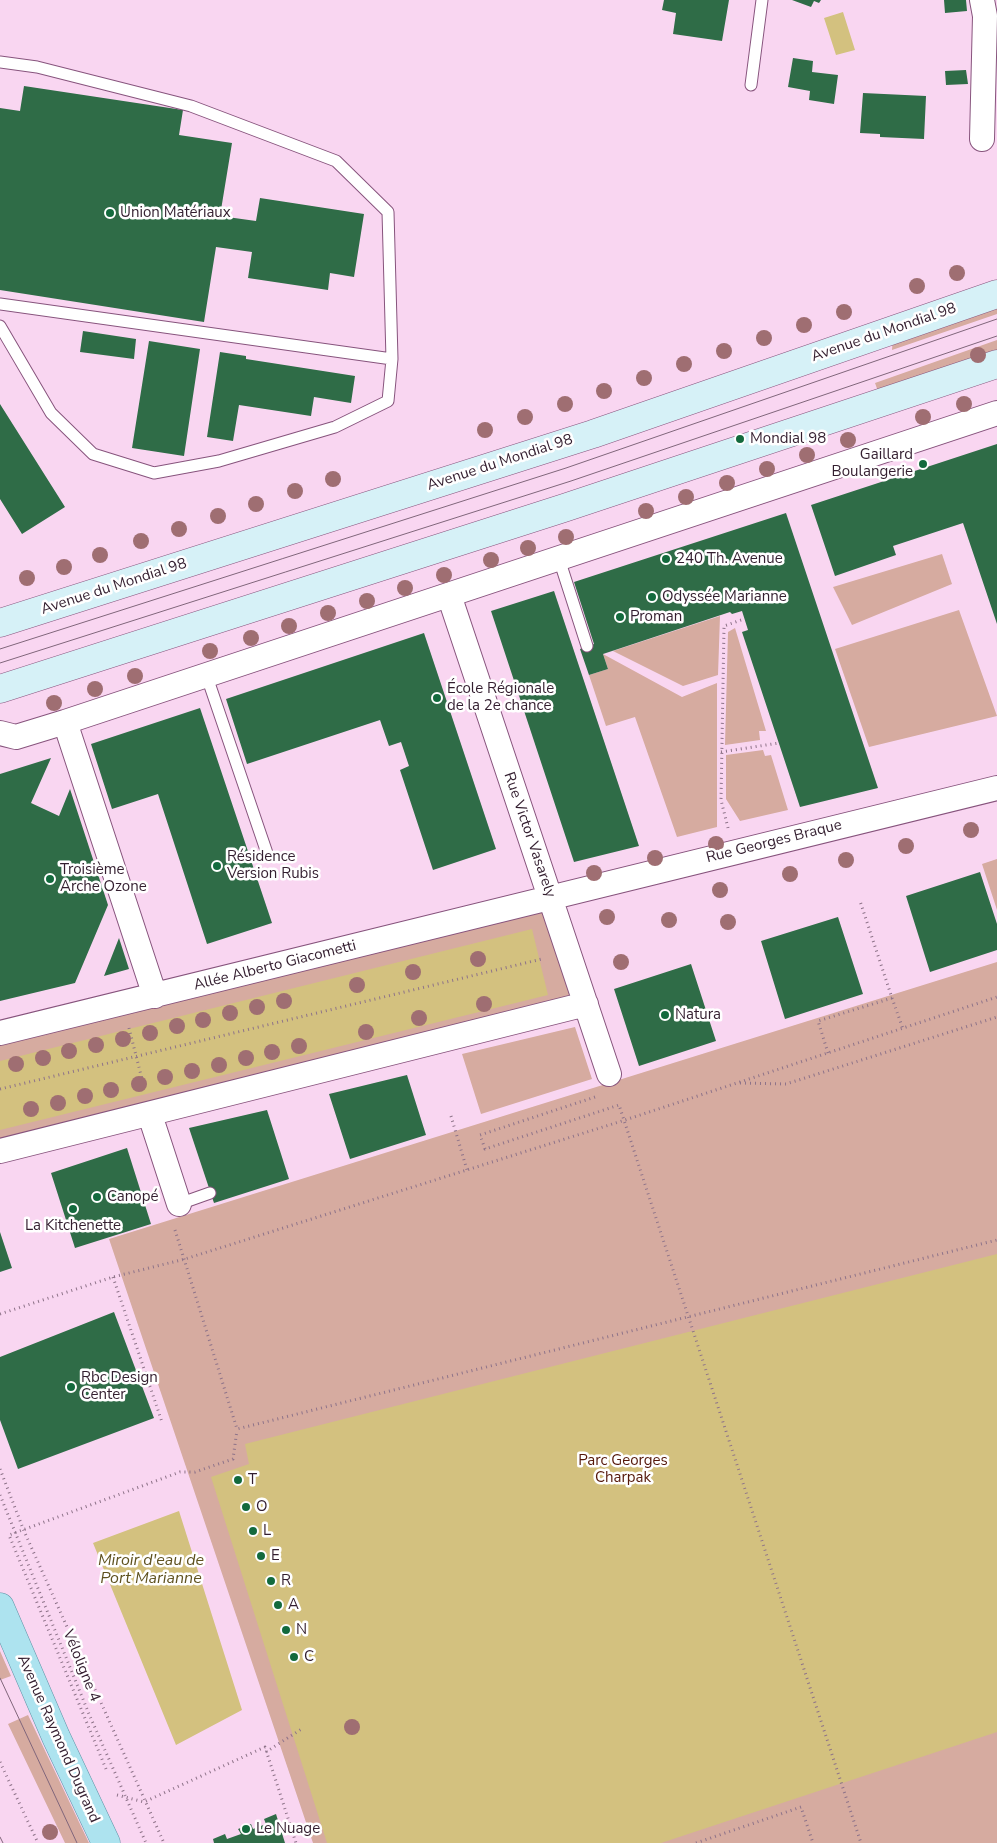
<!DOCTYPE html>
<html>
<head>
<meta charset="utf-8">
<style>
  body { margin:0 }
  canvas { display:block; background:#f9d6f1 }
</style>
</head>
<body>
<canvas width="997" height="1843"></canvas>
<script>
const context = document.querySelector('canvas').getContext('2d');
context.lineJoin = 'round';
function paint(path, color) {
  context.fillStyle = color;
  context.fill(path, 'evenodd');
}
function strokePath(path, color, width, dash) {
  context.strokeStyle = color;
  context.lineWidth = width;
  context.lineCap = dash ? 'butt' : 'round';
  context.setLineDash(dash || []);
  context.stroke(path);
}
function write(font, color, halo, rows, align = 'center') {
  context.font = font + ' "Nunito Sans",sans-serif';
  context.lineWidth = 5;
  context.setLineDash([]);
  context.textBaseline = 'middle';
  context.strokeStyle = halo;
  context.fillStyle = color;
  for (const [text, x, y, turn = 0] of rows) {
    context.save();
    context.translate(x, y);
    context.rotate((+turn || 0) * Math.PI / 180);
    context.textAlign = isNaN(turn) ? turn : align;
    if (halo) context.strokeText(text, 0, 0);
    context.fillText(text, 0, 0);
    context.restore();
  }
}
paint(new Path2D(`
  M 997,300 L 997,314 L 892,350 L 893,337 Z
  M 997,340 L 997,354 L 879,394 L 875,383 Z
  M 942,554 L 952,584 L 852,625 L 833,587 Z
  M 959,610 L 997,716 L 869,747 L 835,649 Z
  M 720,616 L 718,675 L 683,686 L 613,651 Z
  M 735,628 L 766,731 L 759,731 L 760,740 L 725,745 L 728,632 Z
  M 603,654 L 682,697 L 717,683 L 717,827 L 677,837 L 635,717 L 606,726 L 589,675 L 608,669 Z
  M 763,750 L 765,756 L 771,755 L 788,810 L 740,821 L 726,799 L 726,755 Z
  M 997,859 L 997,910 L 982,864 Z
  M 545,910 L 574,1002 L 0,1143 L 0,1042 Z
  M 997,962 L 997,1843 L 313,1843 L 109,1239 Z
  M 575,1027 L 592,1079 L 481,1114 L 462,1054 Z
  M 0,1651 L 11,1676 L 0,1680 Z
  M 28,1715 L 89,1843 L 65,1843 L 8,1724 Z`), '#d6aba0');
paint(new Path2D(`
  M 843,12 L 855,50 L 836,55 L 824,18 Z
  M 532,929 L 548,995 L 0,1130 L 0,1061 Z
  M 997,1254 L 997,1732 L 661,1843 L 327,1843 L 211,1477 L 249,1464 L 245,1444 Z
  M 179,1511 L 242,1710 L 176,1745 L 93,1543 Z`), '#d3c17f');
paint(new Path2D(`
  M 664,0 L 729,0 L 722,41 L 673,34 L 676,13 L 662,10 Z
  M 792,0 L 821,0 L 819,3 L 814,1 L 811,7 Z
  M 944,0 L 966,0 L 967,11 L 945,13 Z
  M 793,58 L 813,61 L 812,72 L 838,75 L 834,104 L 809,100 L 810,91 L 788,87 Z
  M 966,70 L 968,84 L 946,85 L 945,71 Z
  M 24,86 L 183,110 L 179,135 L 232,143 L 220,216 L 256,221 L 260,198 L 364,214 L 354,277 L 330,273 L 328,290 L 248,278 L 252,252 L 216,247 L 204,322 L 0,290 L 0,108 L 20,111 Z
  M 863,93 L 926,96 L 924,139 L 880,137 L 880,134 L 860,133 Z
  M 83,331 L 136,339 L 134,359 L 80,352 Z
  M 149,341 L 200,349 L 184,456 L 132,448 Z
  M 220,352 L 246,356 L 246,359 L 355,376 L 351,403 L 314,397 L 311,416 L 239,405 L 233,441 L 207,437 Z
  M 0,404 L 65,507 L 22,534 L 0,499 Z
  M 997,444 L 997,624 L 963,523 L 893,546 L 896,555 L 835,576 L 811,505 Z
  M 786,513 L 878,788 L 800,807 L 742,632 L 748,630 L 742,611 L 732,614 L 730,612 L 603,654 L 608,669 L 589,675 L 580,649 L 594,644 L 574,582 Z
  M 554,591 L 639,846 L 574,862 L 491,611 Z
  M 424,633 L 496,849 L 433,870 L 400,770 L 409,766 L 401,742 L 389,746 L 380,720 L 247,764 L 226,699 Z
  M 200,708 L 272,923 L 207,944 L 158,794 L 112,809 L 91,744 Z
  M 51,758 L 31,803 L 59,816 L 70,789 L 108,905 L 75,983 L 0,1001 L 0,774 Z
  M 980,872 L 997,924 L 997,950 L 930,972 L 906,896 Z
  M 838,917 L 863,994 L 785,1019 L 761,941 Z
  M 119,938 L 129,969 L 104,976 Z
  M 691,964 L 716,1041 L 639,1066 L 614,989 Z
  M 407,1075 L 426,1135 L 350,1159 L 329,1094 Z
  M 267,1110 L 289,1179 L 214,1203 L 189,1128 Z
  M 127,1148 L 151,1224 L 75,1248 L 51,1173 Z
  M 0,1232 L 12,1268 L 0,1272 Z
  M 114,1312 L 154,1418 L 18,1469 L 0,1420 L 0,1357 Z
  M 276,1814 L 285,1843 L 214,1843 L 213,1839 L 225,1834 L 227,1839 L 241,1834 L 238,1829 L 251,1824 L 253,1829 L 266,1824 L 264,1819 Z`), '#2f6c47');
const lane = new Path2D(`
  M 0,62 L 37,67 L 191,106 L 336,161 L 388,212 L 392,359 L 0,304
  M 751,85 L 762,0
  M 0,326 L 51,413 L 93,454 L 154,473 L 219,461 L 335,427 L 388,401 L 392,359
  M 559,559 L 587,646
  M 206,674 L 268,856
  M 179,1204 L 210,1193`);
const street = new Path2D(`
  M 982,0 L 985,16 L 982,139
  M 449,595 L 609,1074
  M 65,722 L 155,996
  M 0,733 L 16,737 L 65,722 L 997,413
  M 0,1033 L 997,788
  M 150,1115 L 179,1204
  M 0,1151 L 586,1004`);
const secondary = new Path2D(`
  M 0,623 L 593,434 L 997,294
  M 0,689 L 564,508 L 997,364`);
const primary = new Path2D(`
  M 0,1607 L 56,1737 L 106,1843`);
strokePath(lane, '#87547d', 13);
strokePath(street, '#87547d', 26);
strokePath(secondary, '#87547d', 29);
strokePath(primary, '#5f92a5', 29);
strokePath(new Path2D(`
  M 721,752 L 779,743
  M 728,828 L 721,800 L 724,626 L 744,619
  M 892,998 L 903,1029
  M 129,1028 L 144,1087
  M 828,1053 L 818,1021 L 892,998 L 860,901
  M 740,1083 L 786,1084 L 997,1017
  M 0,1089 L 542,959
  M 595,1097 L 480,1135 L 485,1149 L 619,1105 L 861,1843
  M 451,1116 L 467,1170
  M 175,1230 L 237,1429 L 997,1240
  M 113,1277 L 162,1422
  M 0,1314 L 113,1277 L 185,1259 L 625,1120 L 997,997
  M 0,1469 L 24,1531 L 164,1843
  M 0,1495 L 89,1714 L 146,1843
  M 266,1752 L 303,1728
  M 0,1762 L 38,1843
  M 106,1769 L 9,1535 L 180,1472 L 195,1472 L 233,1459 L 237,1430
  M 117,1795 L 144,1802 L 265,1747 L 296,1843
  M 696,1843 L 801,1807 L 813,1843`), '#8e7389', 3, [1, 4]);
strokePath(lane, '#fff', 11);
strokePath(street, '#fff', 24);
strokePath(secondary, '#d6f1f7', 28);
strokePath(primary, '#ade3ef', 28);
strokePath(new Path2D(`
  M 0,649 L 566,468 L 997,319
  M 0,663 L 571,481 L 997,336
  M 0,1678 L 77,1843
  M 0,1837 L 3,1843`), '#80667b', 1);
context.fillStyle = '#9f6e72';
for (const [x, y] of [
  [957,273],
  [917,286],
  [844,312],
  [804,325],
  [764,338],
  [724,351],
  [978,355],
  [684,364],
  [644,378],
  [604,391],
  [565,404],
  [964,404],
  [525,417],
  [923,417],
  [485,430],
  [848,440],
  [807,455],
  [767,469],
  [333,479],
  [727,483],
  [295,491],
  [686,497],
  [256,504],
  [646,511],
  [218,516],
  [179,529],
  [566,537],
  [141,541],
  [528,548],
  [100,555],
  [491,560],
  [64,567],
  [444,575],
  [27,578],
  [405,588],
  [367,601],
  [328,613],
  [289,626],
  [251,638],
  [210,651],
  [135,676],
  [95,689],
  [54,703],
  [971,830],
  [716,844],
  [906,846],
  [655,858],
  [846,860],
  [594,873],
  [790,874],
  [720,890],
  [607,917],
  [669,920],
  [728,922],
  [478,959],
  [621,962],
  [413,972],
  [357,985],
  [284,1001],
  [484,1004],
  [257,1007],
  [230,1013],
  [419,1018],
  [203,1020],
  [177,1026],
  [366,1032],
  [150,1033],
  [123,1039],
  [96,1045],
  [299,1046],
  [69,1051],
  [272,1052],
  [43,1058],
  [246,1058],
  [16,1064],
  [219,1065],
  [192,1071],
  [165,1077],
  [139,1084],
  [111,1090],
  [85,1096],
  [58,1103],
  [31,1109],
  [352,1727],
  [50,1832]
]) {
  context.beginPath();
  context.arc(x, y, 8, 0, 2 * Math.PI);
  context.fill();
}
for (const [x, y, r, color] of [
  [110,213,5,"#136a3d"],
  [740,439,5,"#136a3d"],
  [923,464,5,"#136a3d"],
  [666,559,5,"#136a3d"],
  [652,597,5,"#136a3d"],
  [620,617,5,"#136a3d"],
  [437,698,5,"#136a3d"],
  [217,866,5,"#136a3d"],
  [50,879,5,"#136a3d"],
  [665,1015,5,"#136a3d"],
  [97,1197,5,"#136a3d"],
  [73,1209,5,"#136a3d"],
  [71,1387,5,"#136a3d"],
  [238,1480,5,"#136a3d"],
  [246,1507,5,"#136a3d"],
  [253,1531,5,"#136a3d"],
  [261,1556,5,"#136a3d"],
  [271,1581,5,"#136a3d"],
  [278,1605,5,"#136a3d"],
  [286,1630,5,"#136a3d"],
  [294,1657,5,"#136a3d"],
  [246,1829,5,"#136a3d"]
]) {
  const dot = new Path2D();
  dot.arc(x, y, r, 0, 2 * Math.PI);
  context.fillStyle = color;
  context.fill(dot);
  strokePath(dot, '#fff', 2);
}
write('15px', '#331e2f', '#fff', [
  ["Union Matériaux",120,213],
  ["Mondial 98",750,439],
  ["Gaillard",913,455,"right"],
  ["Boulangerie",913,472,"right"],
  ["240 Th. Avenue",676,559],
  ["Odyssée Marianne",662,597],
  ["Proman",630,617],
  ["École Régionale",447,689],
  ["de la 2e chance",447,706],
  ["Résidence",227,857],
  ["Version Rubis",227,874],
  ["Troisième",60,870],
  ["Arche Ozone",60,887],
  ["Natura",675,1015],
  ["Canopé",107,1197],
  ["La Kitchenette",73,1226,"center"],
  ["Rbc Design",81,1378],
  ["Center",81,1395],
  ["T",248,1480],
  ["O",256,1507],
  ["L",263,1531],
  ["E",271,1556],
  ["R",281,1581],
  ["A",288,1605],
  ["N",296,1630],
  ["C",304,1657],
  ["Le Nuage",256,1829]
], 'left');
write('15px', '#331e2f', '#fff', [
  ["Avenue du Mondial 98",884,333,-19],
  ["Avenue du Mondial 98",500,463,-18],
  ["Avenue du Mondial 98",114,587,-18],
  ["Rue Victor Vasarely",529,835,71],
  ["Rue Georges Braque",774,842,-14],
  ["Allée Alberto Giacometti",275,966,-14],
  ["Véloligne 4",81,1666,68],
  ["Avenue Raymond Dugrand",58,1739,66]
]);
write('15px', '#55180a', '#fff', [
  ["Parc Georges",623,1461],
  ["Charpak",623,1478]
]);
write('italic 16px', '#5f5220', '#fff', [
  ["Miroir d'eau de",151,1561],
  ["Port Marianne",151,1579]
]);
</script>
</body>
</html>
